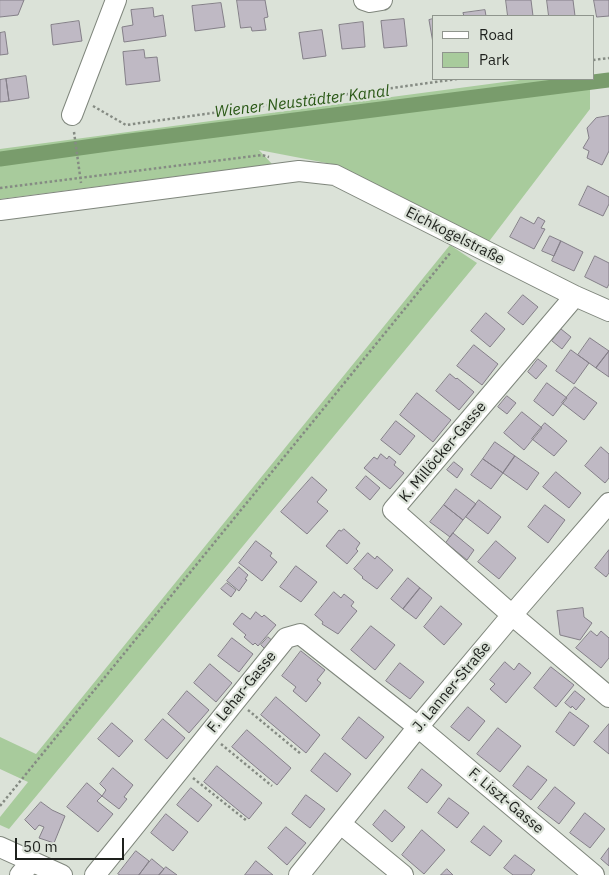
<!DOCTYPE html>
<html>
<head>
<meta charset="utf-8">
<style>
  body { margin:0 }
  #map { position:relative; width:609px; height:875px; overflow:hidden; background:#dbe2d8; font-family:"IBM Plex Sans",sans-serif }
  canvas { display:block }
  .legend { position:absolute; left:432px; top:15px; width:162px; height:65px; box-sizing:border-box; background:#dbe2d8; border:1px solid #8f958d; margin:0; padding:6px 9px; list-style:none; font-size:15px; color:#1e211d }
  .legend li { display:flex; align-items:center; gap:10px; height:25px }
  .legend b { width:25px; border:1px solid #8f958d }
  .scale { position:absolute; left:15px; top:838px; width:109px; height:22px; box-sizing:border-box; border:2px solid #1e211d; border-top:0; padding-left:6px; font-size:15px; line-height:18px; white-space:nowrap; color:#1e211d; -webkit-text-stroke:4px #dbe2d8; paint-order:stroke }
</style>
</head>
<body>
<div id="map">
<canvas width="609" height="875"></canvas>
<ul class="legend">
<li><b style="height:6px;background:#fff"></b>Road</li>
<li><b style="height:14px;background:#a8cb9c"></b>Park</li>
</ul>
<div class="scale">50 m</div>
</div>
<script>
const context = document.querySelector('canvas').getContext('2d');
context.lineJoin = 'round';
function paint(path, color) {
  context.fillStyle = color;
  context.fill(path, 'evenodd');
}
function strokePath(path, color, width, dash) {
  context.strokeStyle = color;
  context.lineWidth = width;
  context.lineCap = dash ? 'butt' : 'round';
  context.setLineDash(dash || []);
  context.stroke(path);
}
function write(font, color, halo, rows, align = 'center') {
  context.font = font + ' "IBM Plex Sans",sans-serif';
  context.lineWidth = 4.5;
  context.setLineDash([]);
  context.textBaseline = 'middle';
  context.strokeStyle = halo;
  context.fillStyle = color;
  for (const [text, x, y, turn = 0] of rows) {
    context.save();
    context.translate(x, y);
    context.rotate((+turn || 0) * Math.PI / 180);
    context.textAlign = isNaN(turn) ? turn : align;
    if (halo) context.strokeText(text, 0, 0);
    context.fillText(text, 0, 0);
    context.restore();
  }
}
paint(new Path2D(`
  M 527,79 L 590,79 L 590,109 L 487,244 L 337,165 L 259,150 L 272,164 L 0,199 L 0,149 Z
  M 450,245 L 477,263 L 9,829 L 0,825 L 0,817 L 28,782 L 0,769 L 0,737 L 36,754 Z`), '#a8cb9c');
strokePath(new Path2D(`
  M 0,159 L 122,142 L 609,80`), '#799c6c', 15);
const building = new Path2D(`
  M 0,0 L 24,0 L 18,15 L 0,17 Z
  M 237,0 L 265,0 L 268,17 L 264,18 L 266,30 L 252,31 L 251,27 L 241,28 Z
  M 506,0 L 531,0 L 533,16 L 508,16 Z
  M 547,0 L 573,0 L 575,16 L 549,16 Z
  M 594,0 L 609,0 L 609,16 L 597,17 Z
  M 221,3 L 225,27 L 195,31 L 192,6 Z
  M 153,8 L 154,17 L 163,15 L 166,36 L 124,42 L 122,27 L 133,25 L 131,10 Z
  M 485,10 L 486,16 L 464,16 L 463,13 Z
  M 404,19 L 407,46 L 384,48 L 381,21 Z
  M 433,19 L 433,43 L 429,20 Z
  M 79,21 L 82,41 L 53,45 L 51,25 Z
  M 363,22 L 365,47 L 342,49 L 339,25 Z
  M 322,30 L 326,56 L 303,59 L 299,33 Z
  M 5,32 L 8,54 L 0,55 L 0,33 Z
  M 144,50 L 145,58 L 157,57 L 160,81 L 126,85 L 123,52 Z
  M 26,76 L 29,98 L 9,101 L 6,79 Z
  M 6,79 L 9,101 L 0,102 L 0,80 Z
  M 609,116 L 609,151 L 602,165 L 587,158 L 589,151 L 583,148 L 589,138 L 587,128 L 596,118 Z
  M 588,186 L 609,197 L 609,204 L 603,216 L 579,205 Z
  M 521,217 L 534,224 L 538,217 L 545,221 L 541,228 L 545,229 L 534,249 L 510,237 Z
  M 550,236 L 561,241 L 554,256 L 542,251 Z
  M 561,241 L 583,252 L 574,271 L 552,261 Z
  M 595,256 L 609,263 L 609,284 L 607,288 L 585,277 Z
  M 523,295 L 538,307 L 523,325 L 508,313 Z
  M 486,313 L 505,329 L 490,347 L 471,331 Z
  M 561,329 L 571,337 L 562,349 L 552,341 Z
  M 590,338 L 609,351 L 596,368 L 578,355 Z
  M 474,345 L 498,364 L 482,385 L 457,366 Z
  M 571,350 L 589,363 L 574,384 L 556,371 Z
  M 609,351 L 609,377 L 596,368 Z
  M 538,359 L 547,366 L 536,379 L 528,372 Z
  M 450,374 L 456,379 L 457,378 L 474,392 L 459,410 L 436,391 Z
  M 547,383 L 567,398 L 553,416 L 534,401 Z
  M 575,387 L 597,403 L 584,420 L 562,403 Z
  M 417,393 L 451,420 L 433,442 L 400,415 Z
  M 507,396 L 516,403 L 507,414 L 498,407 Z
  M 522,412 L 542,428 L 524,450 L 504,433 Z
  M 396,421 L 415,436 L 400,455 L 381,440 Z
  M 545,423 L 567,441 L 554,456 L 532,439 Z
  M 495,442 L 515,456 L 503,473 L 483,459 Z
  M 601,447 L 609,454 L 609,478 L 605,483 L 585,466 Z
  M 381,454 L 387,459 L 389,456 L 396,462 L 394,465 L 404,473 L 390,489 L 364,468 L 374,457 L 377,459 Z
  M 515,456 L 539,473 L 527,490 L 503,473 Z
  M 483,459 L 503,473 L 491,489 L 471,475 Z
  M 454,462 L 463,469 L 457,478 L 447,470 Z
  M 556,472 L 581,493 L 569,508 L 543,487 Z
  M 366,476 L 380,488 L 370,500 L 356,488 Z
  M 312,477 L 327,490 L 317,502 L 328,511 L 307,534 L 281,512 Z
  M 456,489 L 476,504 L 463,520 L 444,505 Z
  M 479,500 L 501,517 L 488,534 L 466,517 Z
  M 444,505 L 463,520 L 450,537 L 430,522 Z
  M 545,505 L 565,520 L 548,543 L 528,527 Z
  M 344,529 L 360,543 L 356,549 L 358,551 L 347,564 L 326,546 L 339,530 L 341,531 Z
  M 453,533 L 474,550 L 467,560 L 446,543 Z
  M 256,541 L 272,553 L 270,556 L 277,562 L 262,581 L 239,563 Z
  M 496,541 L 516,558 L 499,579 L 478,562 Z
  M 609,550 L 609,573 L 606,577 L 595,568 Z
  M 368,553 L 375,559 L 377,556 L 393,570 L 377,589 L 362,578 L 363,577 L 354,569 Z
  M 296,566 L 317,582 L 301,602 L 280,587 Z
  M 239,567 L 248,575 L 245,579 L 247,580 L 239,591 L 227,581 Z
  M 408,578 L 420,588 L 403,609 L 391,599 Z
  M 227,583 L 236,590 L 231,597 L 221,589 Z
  M 420,588 L 432,598 L 416,619 L 403,609 Z
  M 334,592 L 341,598 L 344,594 L 354,602 L 351,606 L 357,611 L 338,634 L 322,624 L 323,622 L 315,615 Z
  M 441,606 L 462,624 L 444,645 L 424,627 Z
  M 583,608 L 584,617 L 592,623 L 580,640 L 560,635 L 557,611 Z
  M 256,612 L 262,617 L 264,615 L 276,625 L 258,646 L 255,643 L 253,645 L 244,637 L 246,635 L 233,624 L 242,613 L 250,619 Z
  M 371,626 L 395,645 L 375,670 L 351,650 Z
  M 591,631 L 597,636 L 601,631 L 609,638 L 609,658 L 601,668 L 576,648 Z
  M 268,637 L 274,642 L 267,651 L 261,645 Z
  M 232,638 L 253,654 L 239,672 L 218,656 Z
  M 301,651 L 325,670 L 317,680 L 321,683 L 306,702 L 293,691 L 296,687 L 282,676 Z
  M 505,662 L 514,670 L 519,663 L 531,673 L 506,703 L 490,689 L 495,684 L 490,680 Z
  M 400,663 L 424,682 L 410,699 L 386,681 Z
  M 210,664 L 232,683 L 216,702 L 194,683 Z
  M 551,667 L 574,685 L 556,707 L 534,688 Z
  M 187,691 L 209,710 L 189,733 L 168,714 Z
  M 575,691 L 585,699 L 576,710 L 572,706 L 571,708 L 565,703 Z
  M 276,697 L 320,735 L 306,753 L 261,715 Z
  M 468,707 L 485,721 L 469,741 L 451,727 Z
  M 570,712 L 589,726 L 574,746 L 556,732 Z
  M 359,717 L 384,737 L 366,759 L 342,739 Z
  M 163,719 L 185,738 L 167,759 L 145,740 Z
  M 112,723 L 133,741 L 119,757 L 98,739 Z
  M 609,724 L 609,754 L 594,742 Z
  M 498,728 L 521,746 L 500,772 L 477,754 Z
  M 247,730 L 291,768 L 277,785 L 232,747 Z
  M 325,753 L 351,774 L 337,792 L 311,771 Z
  M 217,766 L 262,803 L 249,819 L 204,782 Z
  M 528,766 L 547,780 L 531,800 L 513,786 Z
  M 113,768 L 133,785 L 124,797 L 127,799 L 119,809 L 102,796 L 106,790 L 100,784 Z
  M 422,769 L 442,785 L 427,803 L 408,788 Z
  M 87,783 L 102,796 L 97,801 L 113,814 L 98,832 L 67,807 Z
  M 555,787 L 575,803 L 559,824 L 538,808 Z
  M 191,788 L 212,805 L 198,822 L 177,805 Z
  M 306,795 L 325,809 L 310,828 L 292,814 Z
  M 449,798 L 469,813 L 457,828 L 438,813 Z
  M 41,802 L 52,810 L 65,816 L 54,843 L 39,838 L 44,827 L 39,825 L 35,830 L 25,820 Z
  M 385,810 L 405,827 L 392,842 L 373,825 Z
  M 585,813 L 605,829 L 590,848 L 570,833 Z
  M 166,814 L 188,832 L 173,851 L 151,833 Z
  M 484,826 L 502,841 L 490,856 L 471,842 Z
  M 286,827 L 306,843 L 287,865 L 268,848 Z
  M 422,830 L 445,850 L 424,874 L 402,855 Z
  M 609,848 L 609,866 L 601,859 Z
  M 136,851 L 149,861 L 139,875 L 120,875 L 118,874 Z
  M 515,855 L 535,870 L 531,875 L 513,875 L 504,868 Z
  M 152,859 L 164,869 L 159,875 L 139,875 Z
  M 256,861 L 273,875 L 245,875 Z
  M 166,867 L 177,875 L 159,875 Z
  M 447,869 L 453,875 L 441,875 Z`);
paint(building, '#bfb9c4');
strokePath(building, '#847f88', 1);
const minor = new Path2D(`
  M 364,0 L 370,2 L 382,0
  M 72,115 L 116,0
  M 0,210 L 299,171 L 335,175 L 575,296 L 609,311
  M 575,296 L 393,510 L 512,615 L 609,697
  M 341,824 L 403,875
  M 0,847 L 62,875
  M 20,875 L 32,861
  M 95,875 L 286,638 L 300,634 L 418,727 L 594,875
  M 299,875 L 418,727 L 512,615 L 609,503`);
strokePath(minor, '#7f867c', 22);
strokePath(new Path2D(`
  M 593,60 L 609,58
  M 93,106 L 126,125 L 457,79
  M 74,132 L 81,183
  M 0,188 L 262,155 L 269,157
  M 248,710 L 301,754
  M 221,744 L 272,786
  M 193,778 L 247,821
  M 0,806 L 451,252`), '#858b83', 2.5, [2.5, 2.5]);
strokePath(minor, '#fff', 20);
write('15px', '#1e211d', '#dbe2d8', [
  ["Eichkogelstraße",455,236,27],
  ["K. Millöcker-Gasse",443,452,-50],
  ["J. Lanner-Straße",452,687,-50],
  ["F. Lehar-Gasse",242,692,-51],
  ["F. Liszt-Gasse",506,801,40]
]);
write('italic 16px', '#2b5917', '#dbe2d8', [
  ["Wiener Neustädter Kanal",302,102,-7]
]);
</script>
</body>
</html>
